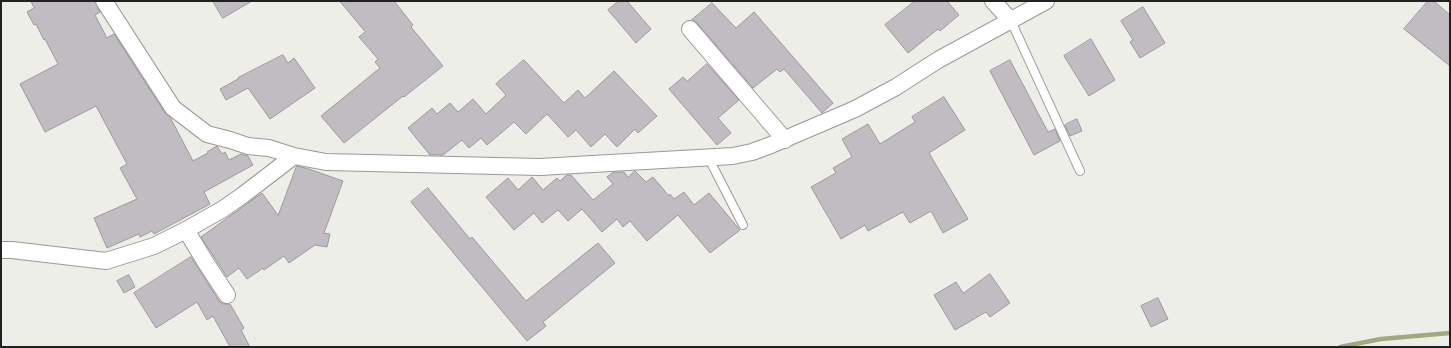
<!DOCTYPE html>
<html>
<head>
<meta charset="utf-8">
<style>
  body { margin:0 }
  #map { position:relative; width:1451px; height:348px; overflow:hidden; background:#eceee7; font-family:"Noto Sans",sans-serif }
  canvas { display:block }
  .frame { position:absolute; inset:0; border:2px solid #21221f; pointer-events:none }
</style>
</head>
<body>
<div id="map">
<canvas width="1451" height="348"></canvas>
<div class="frame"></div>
</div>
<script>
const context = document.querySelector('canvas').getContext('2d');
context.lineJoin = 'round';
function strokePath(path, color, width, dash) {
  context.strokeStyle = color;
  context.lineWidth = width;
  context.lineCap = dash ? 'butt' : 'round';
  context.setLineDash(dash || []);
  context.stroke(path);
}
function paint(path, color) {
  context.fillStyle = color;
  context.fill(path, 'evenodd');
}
strokePath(new Path2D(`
  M 1340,347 L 1381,339 L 1450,333`), '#9faa7e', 4.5);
const building = new Path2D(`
  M 31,1 L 95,1 L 100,12 L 95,15 L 107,38 L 114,34 L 165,113 L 170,117 L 193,161 L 208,153 L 207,152 L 217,146 L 222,154 L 225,152 L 229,160 L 241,154 L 248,156 L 253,165 L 204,192 L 210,204 L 154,234 L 152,231 L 140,237 L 139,234 L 107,248 L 94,218 L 137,199 L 120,168 L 127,164 L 96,106 L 45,132 L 20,84 L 58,64 L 45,39 L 44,40 L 36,24 L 34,25 L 27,12 L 34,8 Z
  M 213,1 L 252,1 L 223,18 Z
  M 340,1 L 394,1 L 413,25 L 411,27 L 443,66 L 404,97 L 403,96 L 344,143 L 321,116 L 380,68 L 375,62 L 378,59 L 359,37 L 365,32 Z
  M 619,1 L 627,1 L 651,29 L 636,43 L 608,10 Z
  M 915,1 L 947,1 L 959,15 L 940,31 L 938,29 L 908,53 L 885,25 Z
  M 1428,1 L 1434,1 L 1450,15 L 1450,66 L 1404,29 Z
  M 712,3 L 736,28 L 754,12 L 833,103 L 822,113 L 784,69 L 780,72 L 777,69 L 753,88 L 697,23 L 692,20 Z
  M 1143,7 L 1165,43 L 1140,58 L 1130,42 L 1133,40 L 1121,21 Z
  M 1091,39 L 1115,80 L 1089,96 L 1064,56 Z
  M 283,55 L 288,63 L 294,58 L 315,88 L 270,119 L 248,88 L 226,100 L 220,89 L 238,79 L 238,78 Z
  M 524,60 L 564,103 L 578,90 L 585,98 L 614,71 L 657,116 L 638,133 L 635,129 L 617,147 L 605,134 L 591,147 L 576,130 L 568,137 L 547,114 L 526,134 L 514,122 L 487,145 L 481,138 L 469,148 L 462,140 L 443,155 L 430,155 L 408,128 L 432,108 L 437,114 L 450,103 L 458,112 L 473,99 L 486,114 L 506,95 L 496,84 Z
  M 1010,60 L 1048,132 L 1055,129 L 1060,141 L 1034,155 L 990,71 Z
  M 707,64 L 739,100 L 718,118 L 731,133 L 717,145 L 669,89 L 683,77 L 687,81 Z
  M 944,97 L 965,130 L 929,153 L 968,219 L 943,233 L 931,211 L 910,223 L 903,212 L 868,231 L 865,225 L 841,239 L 811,187 L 836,173 L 833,168 L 852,157 L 842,139 L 868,124 L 880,144 L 915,122 L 912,117 Z
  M 1077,119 L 1082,131 L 1070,136 L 1065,125 Z
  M 297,166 L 309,169 L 343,181 L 324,233 L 330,234 L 327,247 L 315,245 L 289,263 L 284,256 L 264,270 L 263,268 L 247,279 L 239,268 L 227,277 L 201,237 L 262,193 L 278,215 Z
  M 635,171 L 646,182 L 653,177 L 669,196 L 670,194 L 674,199 L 684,192 L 694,205 L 709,193 L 740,230 L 710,253 L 678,215 L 647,241 L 630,221 L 623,227 L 617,219 L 602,232 L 582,209 L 568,221 L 558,210 L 542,223 L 534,213 L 514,230 L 486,197 L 508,178 L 518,190 L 532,177 L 543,190 L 557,178 L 560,181 L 567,175 L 571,175 L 593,200 L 613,184 L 607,177 L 613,172 L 624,172 L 628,177 Z
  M 428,188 L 470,239 L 472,237 L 526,301 L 598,243 L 615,263 L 543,322 L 546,326 L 527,341 L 411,202 Z
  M 191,257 L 219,301 L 223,304 L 230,304 L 244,328 L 241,330 L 250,347 L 230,347 L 213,316 L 207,320 L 197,302 L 156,328 L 134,293 Z
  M 990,274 L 1010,303 L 990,317 L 986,312 L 955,330 L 934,295 L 956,282 L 963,293 Z
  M 129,275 L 135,287 L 124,293 L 117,281 Z
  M 1158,298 L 1168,319 L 1151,327 L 1141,306 Z`);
paint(building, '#c1bcc1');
strokePath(building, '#9d989d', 1);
const service = new Path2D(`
  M 1011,21 L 1080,171
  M 708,157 L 743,225`);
const minor = new Path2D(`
  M 104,1 L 173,108 L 207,134 L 230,140 L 248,146 L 269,148 L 294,156 L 326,162 L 540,167 L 733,156 L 752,152 L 771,145 L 855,109 L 896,87 L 938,60 L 1046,1
  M 993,1 L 1011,21
  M 690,29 L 785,140
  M 186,230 L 206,263 L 227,295
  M 1,250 L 12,250 L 106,261 L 154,246 L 186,230 L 223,209 L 243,195 L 294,156`);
strokePath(service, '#989a94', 10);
strokePath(minor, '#989a94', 18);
strokePath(service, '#fff', 8);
strokePath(minor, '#fff', 16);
</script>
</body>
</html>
